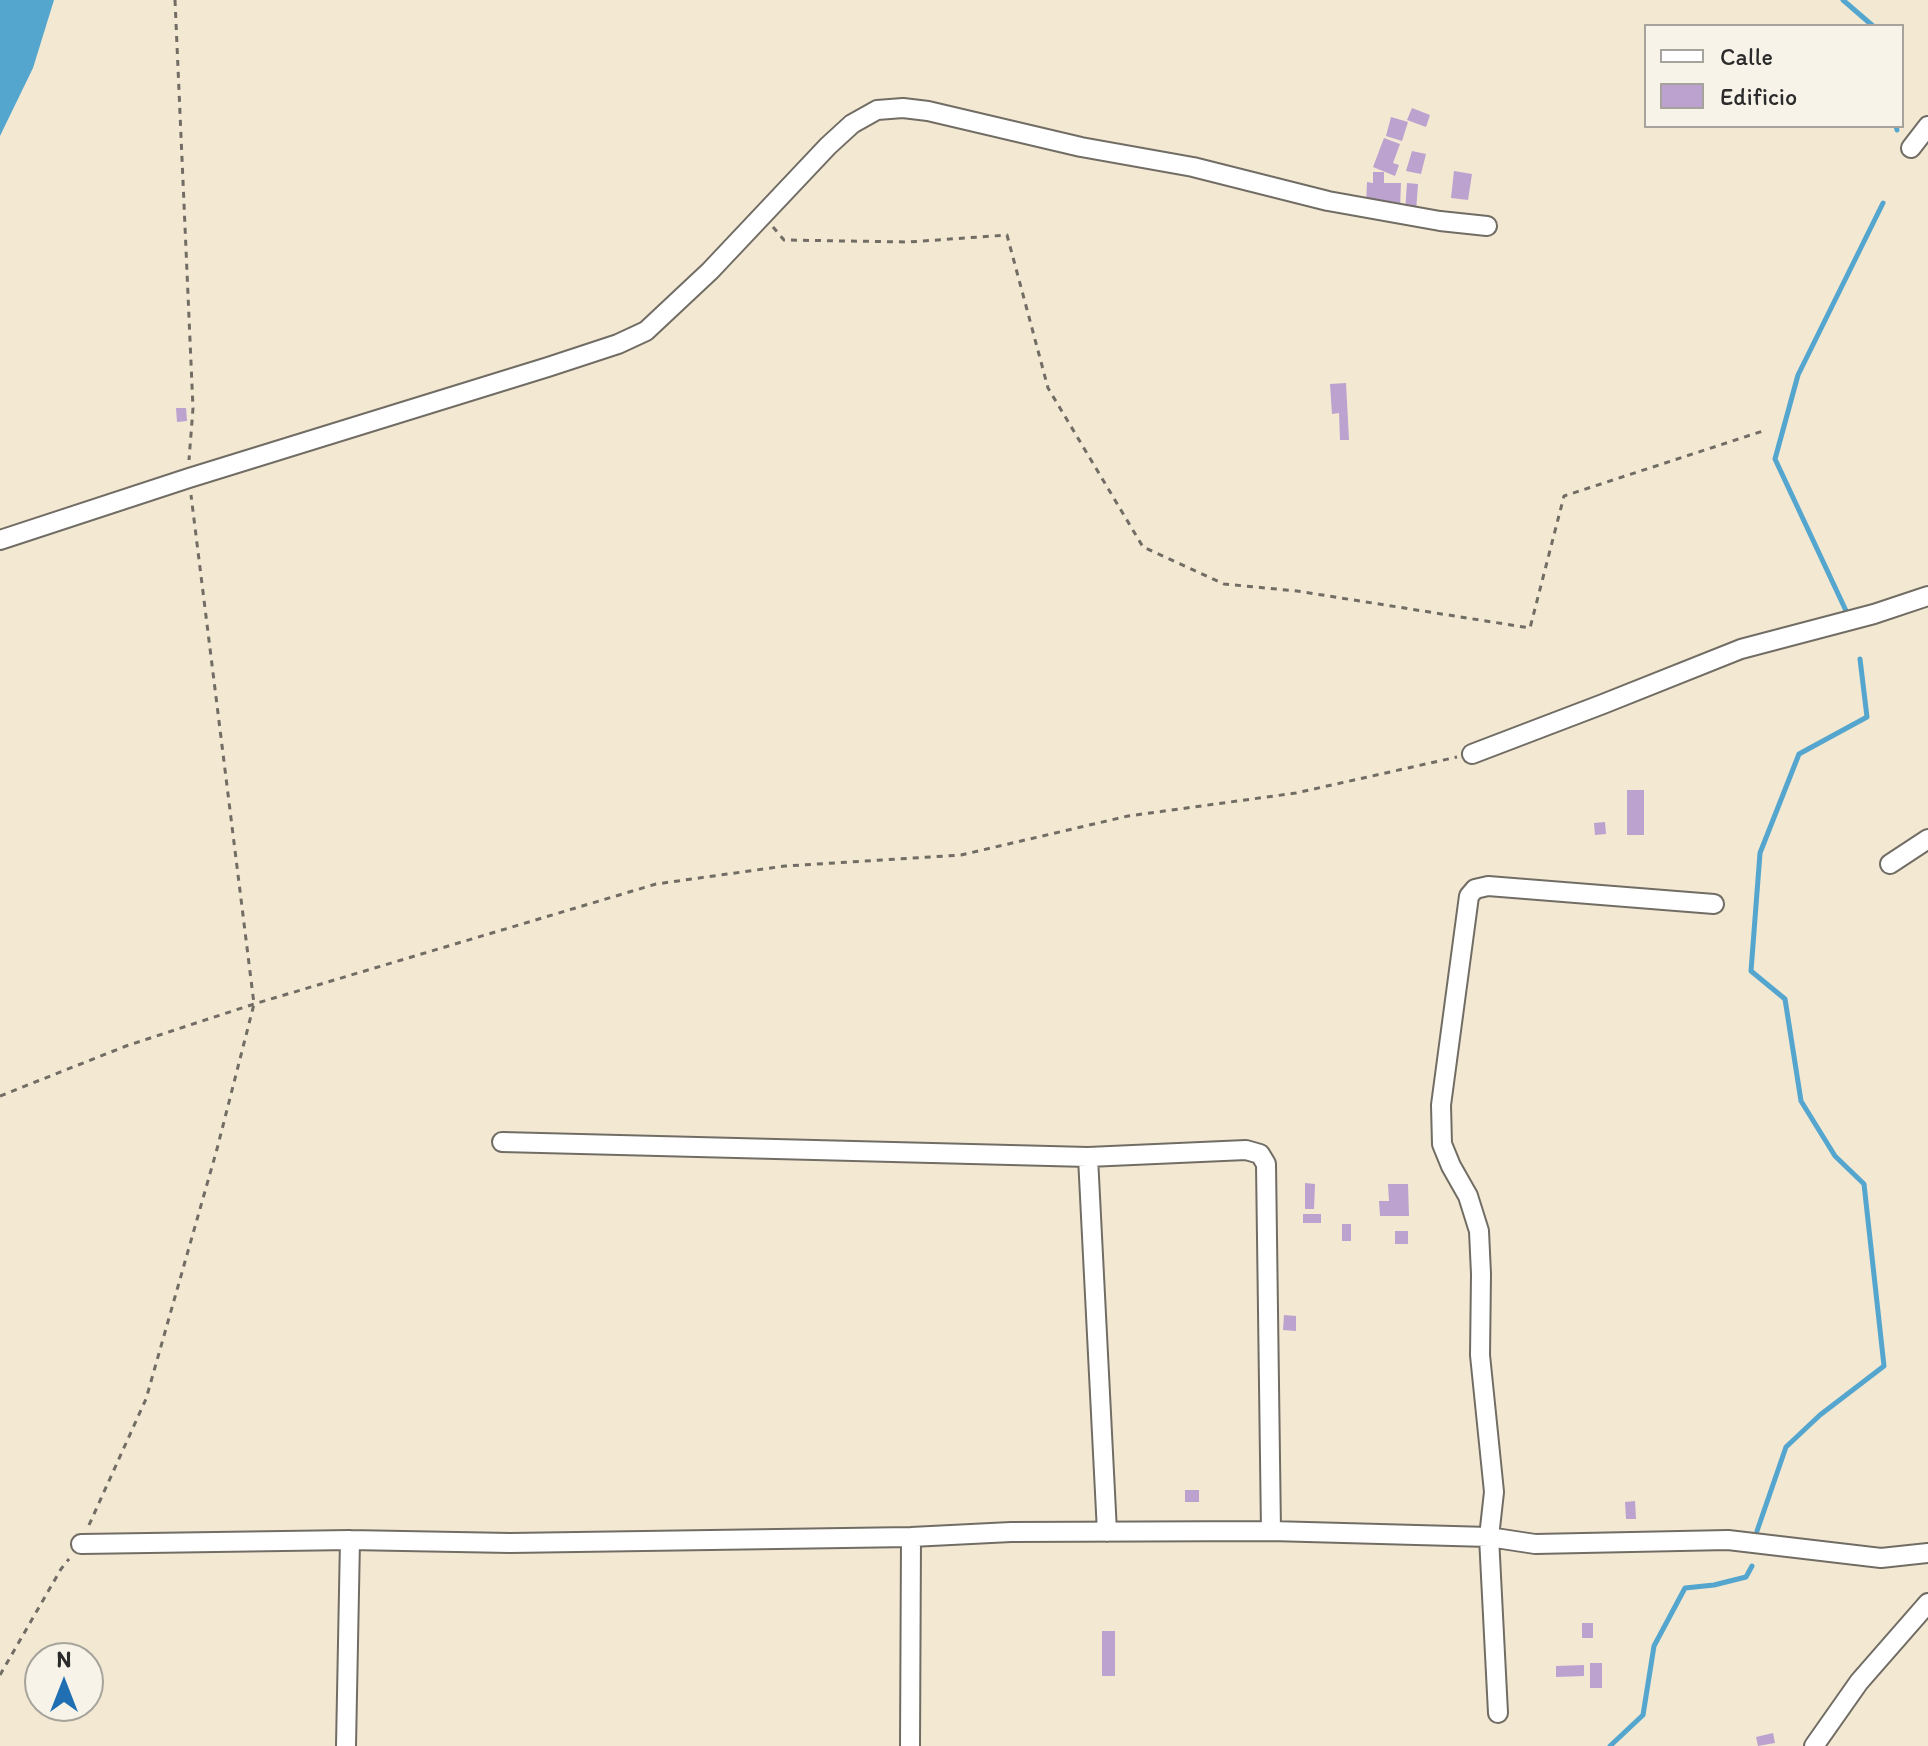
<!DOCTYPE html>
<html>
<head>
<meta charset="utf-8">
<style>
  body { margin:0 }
  #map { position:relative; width:1928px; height:1746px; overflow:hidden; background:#f3e8d2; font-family:Itim,sans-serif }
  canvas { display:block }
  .legend { position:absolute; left:1644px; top:24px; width:260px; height:104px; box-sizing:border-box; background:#f7f3e8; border:2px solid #a5a39c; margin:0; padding:10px 14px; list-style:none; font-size:24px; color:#2b2b2b }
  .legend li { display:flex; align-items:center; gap:16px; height:40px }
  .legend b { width:40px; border:2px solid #a5a39c }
  .north { position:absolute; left:24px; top:1642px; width:80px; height:80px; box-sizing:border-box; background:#f7f3e8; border:2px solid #a5a39c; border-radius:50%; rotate:0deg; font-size:22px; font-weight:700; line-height:32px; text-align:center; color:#2b2b2b }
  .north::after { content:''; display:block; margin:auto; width:28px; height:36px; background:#1f6fb2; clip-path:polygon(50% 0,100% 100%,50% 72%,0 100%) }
</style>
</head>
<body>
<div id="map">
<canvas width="1928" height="1746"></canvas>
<ul class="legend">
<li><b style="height:10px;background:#fff"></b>Calle</li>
<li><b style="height:22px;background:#bba2cf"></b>Edificio</li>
</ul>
<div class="north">N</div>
</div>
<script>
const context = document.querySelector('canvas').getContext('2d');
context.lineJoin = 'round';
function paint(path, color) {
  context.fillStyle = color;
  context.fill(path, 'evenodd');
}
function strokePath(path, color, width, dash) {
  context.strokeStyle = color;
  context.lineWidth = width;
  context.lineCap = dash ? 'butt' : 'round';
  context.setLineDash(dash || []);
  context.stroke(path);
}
paint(new Path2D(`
  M 0,0 L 54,0 L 33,68 L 0,136 Z`), '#54a6cf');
strokePath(new Path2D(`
  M 1843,0 L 1873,26
  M 1896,126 L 1897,130
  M 1848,615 L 1775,459 L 1798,375 L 1883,203
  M 1757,1531 L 1786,1447 L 1820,1415 L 1884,1366 L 1864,1184 L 1835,1156 L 1801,1101 L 1785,999 L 1751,971 L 1760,853 L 1799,754 L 1867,717 L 1860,659
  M 1610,1746 L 1643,1715 L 1654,1646 L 1685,1588 L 1714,1585 L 1746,1577 L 1752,1566`), '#54a6cf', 5);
paint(new Path2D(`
  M 1412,108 L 1430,115 L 1426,127 L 1407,120 Z
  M 1391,117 L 1408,122 L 1402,141 L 1386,136 Z
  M 1384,138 L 1400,144 L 1393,163 L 1399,165 L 1395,176 L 1373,167 Z
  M 1412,151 L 1426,154 L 1421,174 L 1406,171 Z
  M 1454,171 L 1472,174 L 1468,200 L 1451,198 Z
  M 1373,172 L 1384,172 L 1384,183 L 1401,183 L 1400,209 L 1366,205 L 1367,182 L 1373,183 Z
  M 1407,183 L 1418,184 L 1416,212 L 1405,212 Z
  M 1346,383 L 1349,440 L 1340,440 L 1339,413 L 1332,414 L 1330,384 Z
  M 176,408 L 186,408 L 187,421 L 177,422 Z
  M 1627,790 L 1644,790 L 1644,835 L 1627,835 Z
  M 1605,822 L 1606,834 L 1595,835 L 1594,823 Z
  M 1305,1183 L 1315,1184 L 1314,1209 L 1305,1209 Z
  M 1388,1184 L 1408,1184 L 1409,1216 L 1380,1216 L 1379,1201 L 1389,1201 Z
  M 1303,1214 L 1321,1214 L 1321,1223 L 1303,1223 Z
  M 1342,1224 L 1351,1224 L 1351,1241 L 1342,1241 Z
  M 1395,1231 L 1408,1231 L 1408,1244 L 1395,1244 Z
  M 1284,1315 L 1296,1316 L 1296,1331 L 1283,1330 Z
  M 1185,1490 L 1199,1490 L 1199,1502 L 1185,1502 Z
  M 1635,1501 L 1636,1519 L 1626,1519 L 1625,1502 Z
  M 1582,1623 L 1593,1623 L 1593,1638 L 1582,1638 Z
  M 1102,1631 L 1115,1631 L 1115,1676 L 1102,1676 Z
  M 1590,1663 L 1602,1663 L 1602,1688 L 1590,1688 Z
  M 1584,1665 L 1584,1676 L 1556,1677 L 1556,1666 Z
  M 1773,1733 L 1775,1743 L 1758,1746 L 1756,1737 Z`), '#bba2cf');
const minor = new Path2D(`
  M 1911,148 L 1928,126
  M 0,540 L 189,478 L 548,367 L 618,344 L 646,331 L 710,271 L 828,146 L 852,124 L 877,110 L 903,108 L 928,111 L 1081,147 L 1193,167 L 1328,201 L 1440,221 L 1487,226
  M 1472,754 L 1603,704 L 1741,649 L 1874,614 L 1928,596
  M 1890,864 L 1928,839
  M 502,1142 L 1088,1157 L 1246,1150 L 1260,1154 L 1266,1164 L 1271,1531
  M 1088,1157 L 1107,1532
  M 81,1544 L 350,1540 L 510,1543 L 911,1537 L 1011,1532 L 1271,1531 L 1489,1537 L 1535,1544 L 1728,1540 L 1881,1558 L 1928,1553
  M 1498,1713 L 1489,1537 L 1494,1492 L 1480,1355 L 1481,1274 L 1479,1231 L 1468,1196 L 1451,1166 L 1442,1144 L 1441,1105 L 1469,896 L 1475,889 L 1488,886 L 1714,904
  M 346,1746 L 350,1540
  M 910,1746 L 911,1537
  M 1814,1746 L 1859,1682 L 1928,1603`);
strokePath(minor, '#716d65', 22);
strokePath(new Path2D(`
  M 175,0 L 193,408 L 189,460
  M 773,227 L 784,240 L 909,242 L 1007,235 L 1048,388 L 1143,547 L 1224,584 L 1297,591 L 1530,628 L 1564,496 L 1766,430
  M 0,1096 L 126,1046 L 254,1004 L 656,884 L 785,866 L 961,855 L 1128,816 L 1296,793 L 1457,757
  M 89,1525 L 146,1399 L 217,1149 L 254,1004 L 191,495
  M 0,1675 L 61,1569 L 69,1559`), '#716d65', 3, [6, 6]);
strokePath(minor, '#fff', 18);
</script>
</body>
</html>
